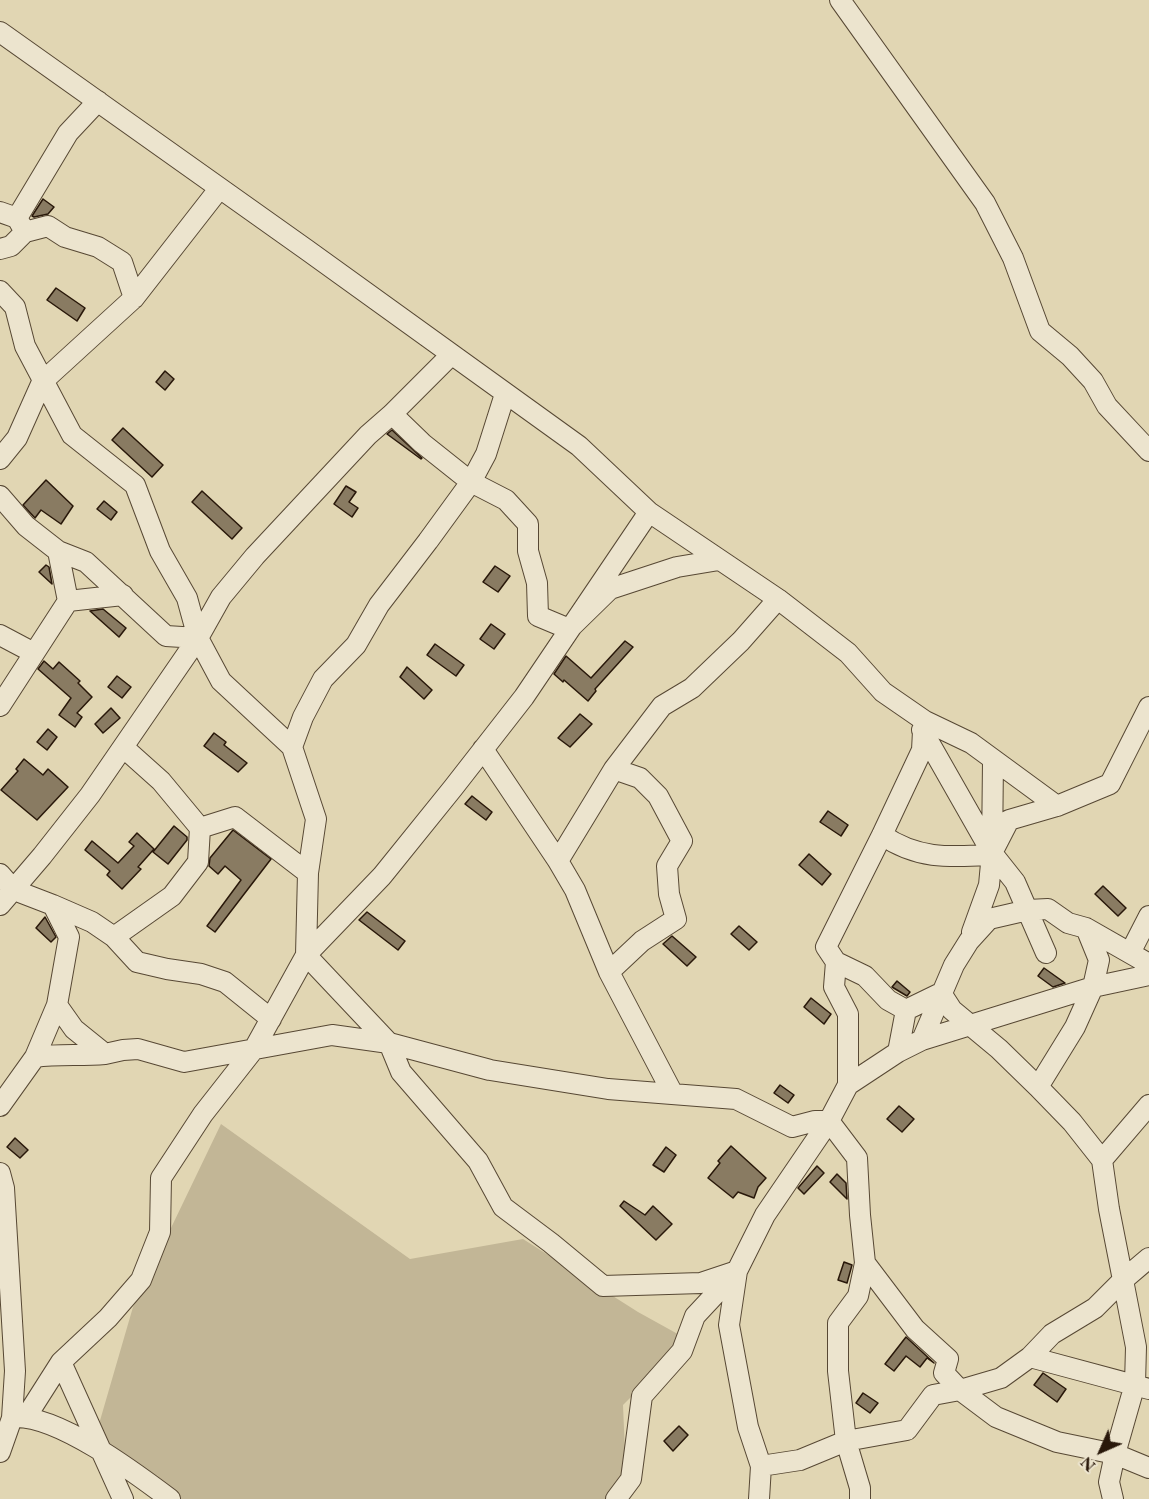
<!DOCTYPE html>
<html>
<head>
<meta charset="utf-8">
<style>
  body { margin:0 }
  #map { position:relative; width:1149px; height:1499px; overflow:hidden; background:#e1d6b3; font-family:"EB Garamond",serif }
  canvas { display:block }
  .north { position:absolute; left:1071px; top:1421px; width:60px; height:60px; -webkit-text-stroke:4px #ece4ce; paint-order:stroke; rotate:225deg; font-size:16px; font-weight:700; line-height:24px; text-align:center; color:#29180a }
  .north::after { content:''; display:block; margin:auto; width:21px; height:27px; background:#29180a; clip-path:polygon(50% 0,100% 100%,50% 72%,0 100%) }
</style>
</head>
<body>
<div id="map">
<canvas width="1149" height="1499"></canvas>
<div class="north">N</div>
</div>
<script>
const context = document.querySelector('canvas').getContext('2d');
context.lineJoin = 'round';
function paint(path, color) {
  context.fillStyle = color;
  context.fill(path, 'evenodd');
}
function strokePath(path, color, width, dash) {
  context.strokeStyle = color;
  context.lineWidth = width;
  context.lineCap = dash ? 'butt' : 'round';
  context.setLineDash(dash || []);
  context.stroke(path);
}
paint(new Path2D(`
  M 221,1124 L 410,1259 L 523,1239 L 638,1312 L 685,1338 L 668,1360 L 623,1405 L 626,1477 L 609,1499 L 173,1499 L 112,1453 L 99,1424 L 133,1307 Z`), '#c2b696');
const building = new Path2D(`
  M 43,199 L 54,207 L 48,214 L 34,217 L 32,216 Z
  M 56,288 L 85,308 L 77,321 L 47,300 Z
  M 165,371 L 174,379 L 165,390 L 156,382 Z
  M 123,428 L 163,465 L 152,477 L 112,440 Z
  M 392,430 L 422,458 L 421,459 L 387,434 Z
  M 46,480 L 73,506 L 61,524 L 41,510 L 35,518 L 23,505 Z
  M 346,486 L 356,492 L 349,502 L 358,508 L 352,517 L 334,504 Z
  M 202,491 L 242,528 L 232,539 L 192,502 Z
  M 104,501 L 117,512 L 111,520 L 97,509 Z
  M 46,565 L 49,567 L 52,584 L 39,572 Z
  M 495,566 L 510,576 L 498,592 L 483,582 Z
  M 103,609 L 126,628 L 119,637 L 90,611 Z
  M 491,624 L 505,634 L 494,649 L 480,639 Z
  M 625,641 L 633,647 L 595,689 L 596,691 L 588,701 L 564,680 L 563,682 L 554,674 L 566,656 L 591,678 Z
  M 435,644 L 464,665 L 456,676 L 427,655 Z
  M 44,661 L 53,669 L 59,662 L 80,681 L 78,683 L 92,697 L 77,713 L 82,717 L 75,727 L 59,715 L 71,698 L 38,669 Z
  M 407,667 L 432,690 L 424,699 L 400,677 Z
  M 117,676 L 131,687 L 122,698 L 108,687 Z
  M 111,708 L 120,718 L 103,733 L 95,724 Z
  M 580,714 L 592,724 L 570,747 L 558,738 Z
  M 48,729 L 57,737 L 47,750 L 37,742 Z
  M 214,733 L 226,742 L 224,745 L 247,763 L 238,772 L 204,746 Z
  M 24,759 L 43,775 L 48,769 L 68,787 L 37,820 L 1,790 L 18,771 L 16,769 Z
  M 472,796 L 492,812 L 486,820 L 465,804 Z
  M 828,811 L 848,825 L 841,836 L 820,822 Z
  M 174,826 L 187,837 L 187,840 L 168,864 L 153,852 Z
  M 233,830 L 271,859 L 215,932 L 207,926 L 241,880 L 225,866 L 218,874 L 209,866 L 210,858 Z
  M 137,833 L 154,849 L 138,867 L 141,869 L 122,889 L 107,875 L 110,871 L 85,850 L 92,841 L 118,863 L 134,846 L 129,842 Z
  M 809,854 L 831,874 L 822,885 L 799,865 Z
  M 1103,886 L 1126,908 L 1118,916 L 1095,894 Z
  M 367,912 L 405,941 L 398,950 L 359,920 Z
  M 45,917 L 56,937 L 51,942 L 36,928 Z
  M 739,926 L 757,942 L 749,950 L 731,934 Z
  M 672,936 L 696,957 L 687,966 L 663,944 Z
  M 1044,968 L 1065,983 L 1053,987 L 1038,976 Z
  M 897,981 L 910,992 L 907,996 L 892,987 Z
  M 811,998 L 831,1014 L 824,1024 L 804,1007 Z
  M 780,1085 L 794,1095 L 788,1103 L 774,1093 Z
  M 899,1106 L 914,1119 L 902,1132 L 887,1119 Z
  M 15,1138 L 28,1150 L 20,1158 L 7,1147 Z
  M 731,1146 L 766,1178 L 758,1187 L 754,1198 L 738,1192 L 733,1198 L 708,1178 L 720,1163 L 718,1161 Z
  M 666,1147 L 676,1155 L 664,1172 L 653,1165 Z
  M 817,1166 L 824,1173 L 804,1194 L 798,1188 Z
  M 837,1174 L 846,1183 L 847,1199 L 830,1182 Z
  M 624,1201 L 645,1215 L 653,1206 L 672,1224 L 656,1240 L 620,1206 Z
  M 844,1262 L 852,1265 L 847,1283 L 838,1280 Z
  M 906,1337 L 934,1363 L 927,1358 L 920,1367 L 906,1356 L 894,1371 L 885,1364 Z
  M 1043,1373 L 1066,1389 L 1057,1402 L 1034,1385 Z
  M 863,1393 L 878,1403 L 870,1413 L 856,1403 Z
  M 679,1426 L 688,1435 L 673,1451 L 664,1441 Z`);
paint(building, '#897b62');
strokePath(building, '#29180a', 1.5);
const minor = new Path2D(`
  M 840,0 L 985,203 L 1013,258 L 1040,331 L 1070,356 L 1093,381 L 1107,406 L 1149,451
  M 0,32 L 307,250 L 579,446 L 649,512 L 778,599 L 848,653 L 883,692 L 925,721 L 971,743 L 1057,806
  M 0,212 L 17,218 L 25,232 L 11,246 L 0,249
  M 17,218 L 68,133 L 98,101
  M 25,232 L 48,226 L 65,237 L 98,247 L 122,262 L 134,298
  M 0,291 L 15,307 L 25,346 L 72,435 L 135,485 L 160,551 L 187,598 L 198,638 L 221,681 L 292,747 L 316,819 L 308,873 L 306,955 L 254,1049 L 203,1114 L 161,1178 L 160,1232 L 141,1280 L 108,1318 L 61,1362 L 26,1417
  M 392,414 L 422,443 L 471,482 L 506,500 L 528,524 L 528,551 L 537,583 L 538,616 L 569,629 L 610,589 L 677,567 L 719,560
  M 0,459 L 17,438 L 42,382 L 134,298 L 219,189
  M 0,496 L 26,526 L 58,551 L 86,562 L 166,636 L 198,638
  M 649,512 L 524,697 L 453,788 L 382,876 L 306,955 L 389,1043 L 401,1072 L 478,1161 L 503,1207 L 551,1243 L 603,1286 L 701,1283 L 737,1271 L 729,1325 L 748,1427 L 761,1466 L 759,1499
  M 68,601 L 123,595
  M 0,635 L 34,653
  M 0,706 L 68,601 L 58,551
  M 922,730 L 992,853 L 1015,882 L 1046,953
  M 292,747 L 303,717 L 323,679 L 356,645 L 379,605 L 428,541 L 471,482 L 486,454 L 505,394
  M 483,749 L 558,861 L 575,890 L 609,972 L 673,1094
  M 200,828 L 235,817 L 308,873
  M 882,835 C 918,860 951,857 992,855
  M 992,853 L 1009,820 L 1057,806 L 1110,784 L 1149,707
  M 558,861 L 614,769 L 662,706 L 692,688 L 741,641 L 778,599
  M 0,874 L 14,890 L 53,905 L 69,937 L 57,1005 L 35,1057 L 0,1106
  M 0,905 L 42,856 L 90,795 L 198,638 L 221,597 L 255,556 L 368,435 L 392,414 L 451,355
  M 53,905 L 92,922 L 114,937 L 137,962 L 167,969 L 201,974 L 225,982 L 271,1019
  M 972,932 L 989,885 L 992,853 L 993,761
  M 114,937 L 172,896 L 198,862 L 200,828 L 161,781 L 123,747
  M 1130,953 L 1149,916
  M 836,962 L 865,976 L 888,1000 L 906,1010
  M 609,972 L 642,941 L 676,919 L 669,894 L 667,866 L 682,841 L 658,796 L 640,778 L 614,769
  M 57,1005 L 74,1029 L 105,1054 L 123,1050 L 138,1049 L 184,1062 L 332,1035 L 389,1043 L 490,1070 L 608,1089 L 736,1099 L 792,1127 L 815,1121 L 829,1121 L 848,1085 L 898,1052 L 922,1040 L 954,965 L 969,941 L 989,919 L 1028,910 L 1048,909 L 1068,923 L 1086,928 L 1149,964
  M 922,1040 L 1093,987 L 1099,960 L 1086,928
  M 898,1052 L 906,1010 L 941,993 L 952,1010 L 999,1049 L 1038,1087 L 1075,1027 L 1093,987 L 1149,975
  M 35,1057 C 58,1054 81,1056 105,1054
  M 848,1085 L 848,1014 L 834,987 L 836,962 L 826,947 L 882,835 L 922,750 L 923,731
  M 1038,1087 L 1072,1122 L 1102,1160 L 1109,1209 L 1123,1280 L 1149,1258
  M 1102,1160 L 1149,1105
  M 0,1173 L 4,1188 L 15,1371 L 12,1418 L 0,1452
  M 865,1263 L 915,1329 L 948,1359 L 944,1373 L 960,1390 L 996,1417 L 1057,1442 L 1115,1454 L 1149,1468
  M 1030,1357 L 1149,1389
  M 61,1362 L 123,1499
  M 14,1417 C 58,1415 134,1472 170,1499
  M 761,1466 L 800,1460 L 846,1441 L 907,1430 L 933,1395 L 960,1390 L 1001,1378 L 1030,1357 L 1052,1334 L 1095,1308 L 1123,1280
  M 616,1499 L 631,1479 L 642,1396 L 682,1351 L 695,1316 L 737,1271 L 765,1215 L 829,1121 L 857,1158 L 860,1215 L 865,1263 L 858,1296 L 838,1323 L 838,1371 L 846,1441 L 860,1488 L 860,1499
  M 1113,1499 L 1109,1482 L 1115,1454 L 1135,1384 L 1136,1347 L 1123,1280`);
strokePath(minor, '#574834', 22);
strokePath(minor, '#ece4ce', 20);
</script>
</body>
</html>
